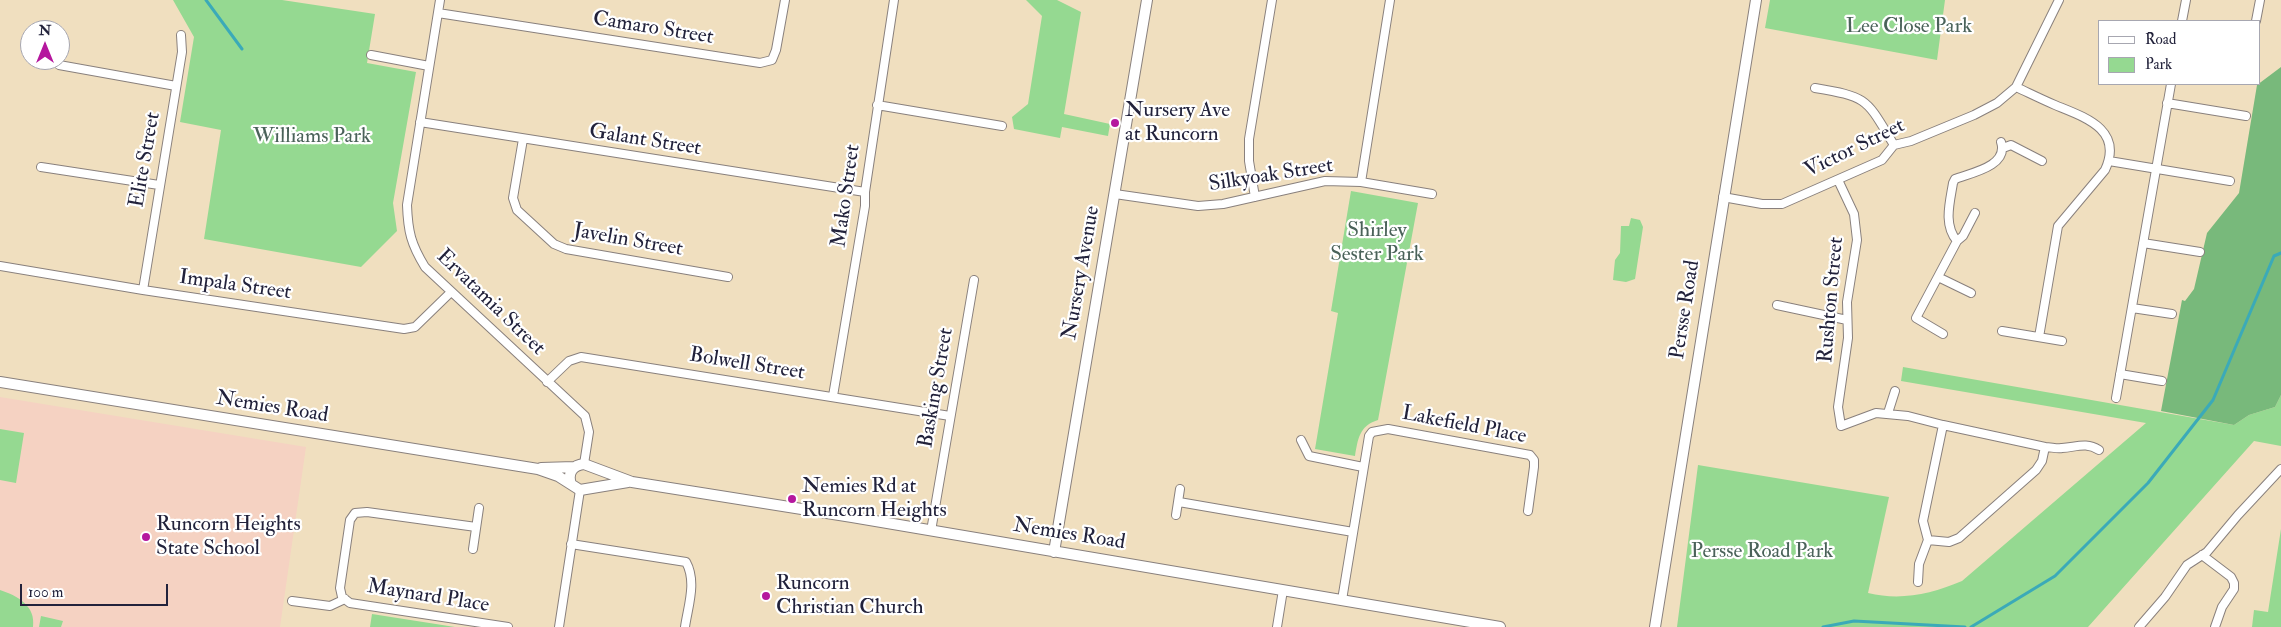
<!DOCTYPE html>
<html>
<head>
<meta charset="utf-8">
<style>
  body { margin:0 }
  #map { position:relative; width:2281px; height:627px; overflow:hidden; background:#f0dfbf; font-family:"IM FELL Double Pica",serif }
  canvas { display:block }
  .legend { position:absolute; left:2098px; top:20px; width:162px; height:65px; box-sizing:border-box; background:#fff; border:1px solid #a7a7b1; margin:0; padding:6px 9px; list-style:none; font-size:15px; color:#22223b }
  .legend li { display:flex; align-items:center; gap:10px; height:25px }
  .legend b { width:25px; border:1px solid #a7a7b1 }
  .north { position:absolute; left:20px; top:20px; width:50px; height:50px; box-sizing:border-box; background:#fff; border:1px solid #a7a7b1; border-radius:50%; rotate:0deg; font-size:14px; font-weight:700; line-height:20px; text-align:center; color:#22223b }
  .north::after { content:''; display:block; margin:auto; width:18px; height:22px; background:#b5179e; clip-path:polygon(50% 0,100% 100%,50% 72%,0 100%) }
  .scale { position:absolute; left:20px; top:584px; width:148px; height:22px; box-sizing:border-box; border:2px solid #22223b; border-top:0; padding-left:6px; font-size:15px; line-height:18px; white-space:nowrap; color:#22223b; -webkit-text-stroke:4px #fff; paint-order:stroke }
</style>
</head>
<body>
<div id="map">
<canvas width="2281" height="627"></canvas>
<ul class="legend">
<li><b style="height:6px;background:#fff"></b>Road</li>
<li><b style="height:14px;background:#95d991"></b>Park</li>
</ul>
<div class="north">N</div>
<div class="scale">100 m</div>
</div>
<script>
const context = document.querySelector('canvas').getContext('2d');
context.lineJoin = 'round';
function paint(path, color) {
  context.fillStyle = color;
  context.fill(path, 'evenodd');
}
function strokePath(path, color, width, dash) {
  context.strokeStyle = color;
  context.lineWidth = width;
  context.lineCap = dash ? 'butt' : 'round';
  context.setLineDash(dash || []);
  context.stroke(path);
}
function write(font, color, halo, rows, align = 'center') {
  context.font = font + ' "IM FELL Double Pica",serif';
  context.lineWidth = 4.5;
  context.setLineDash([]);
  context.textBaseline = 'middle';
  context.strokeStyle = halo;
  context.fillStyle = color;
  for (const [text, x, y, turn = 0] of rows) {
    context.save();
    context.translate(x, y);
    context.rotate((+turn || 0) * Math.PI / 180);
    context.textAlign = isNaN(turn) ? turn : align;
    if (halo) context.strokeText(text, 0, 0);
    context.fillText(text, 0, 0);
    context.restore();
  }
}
paint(new Path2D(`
  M 0,397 L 306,447 L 280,627 L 0,627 Z`), '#f5d2c2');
paint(new Path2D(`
  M 173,0 L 282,0 L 375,14 L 367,63 L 416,72 L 393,203 L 397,231 L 361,267 L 204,239 L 221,130 L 180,122 L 194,37 Z
  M 1026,0 L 1057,0 L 1081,12 L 1064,114 L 1110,124 L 1108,136 L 1062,127 L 1060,138 L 1014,129 L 1012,117 L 1028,104 L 1042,16 Z
  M 1770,0 L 1945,0 L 1937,60 L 1765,28 Z
  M 1351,191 L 1418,203 L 1378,420 C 1359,426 1358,439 1355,456 L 1315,449 L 1338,313 L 1331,311 Z
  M 1631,218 L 1640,220 L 1643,227 L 1635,279 L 1626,282 L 1613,280 L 1615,260 L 1620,253 L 1621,226 L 1629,226 Z
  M 1903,367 L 2234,425 L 2249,415 L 2275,407 L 2281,395 L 2281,446 L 2254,441 L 2088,627 L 1677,627 L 1698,465 L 1889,497 L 1868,593 C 1901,601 1931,594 1962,581 L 2146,423 L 1901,381 Z
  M 0,429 L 24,433 L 16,483 L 0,480 Z
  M 2281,529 L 2281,627 L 2252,627 L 2254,610 L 2268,612 Z
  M 0,590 C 18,596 36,606 33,627 L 0,627 Z
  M 372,614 L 455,627 L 370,627 Z
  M 41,616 L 63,621 L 61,627 L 39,627 Z`), '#95d991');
paint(new Path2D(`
  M 2281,67 L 2281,395 L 2275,407 L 2249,415 L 2234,425 L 2161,411 L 2182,300 L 2185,301 L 2194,289 L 2207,233 L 2239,193 L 2257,85 Z`), '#78b97b');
strokePath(new Path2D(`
  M 206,0 L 242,49
  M 1823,627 L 1854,621 L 1965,627
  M 1971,627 L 2055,576 L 2148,483 L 2213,400 L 2274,256 L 2281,253`), '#3baab8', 3);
const minor = new Path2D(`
  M 440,0 L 407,205 C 408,232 411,244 425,267 L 585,416 L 589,432 L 584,464
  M 438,13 L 760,63 L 772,60 L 776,50 L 785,0
  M 2182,21 L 2186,0
  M 2256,21 L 2260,0
  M 371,55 L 429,66
  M 59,65 L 176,86
  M 2016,87 C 2029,93 2041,99 2055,105 C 2084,117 2124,129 2105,170 L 2058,226 L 2039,337
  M 1815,88 C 1869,97 1866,99 1894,145
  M 2167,103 L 2246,116
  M 877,105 L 1002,126
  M 420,122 L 865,192
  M 523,139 L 513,198 L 517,210 L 554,244 L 566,249 L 728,277
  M 2003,148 L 2011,145 L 2042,161
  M 2109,161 L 2230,181
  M 41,167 L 159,185
  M 1838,180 L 1854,214 L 1857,240 L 1847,302 L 1848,338 L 1838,407 L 1841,426 L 1876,413 L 1908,416 L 1943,425
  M 1361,182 L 1390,0
  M 1115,194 L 1198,206 L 1223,204 L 1325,181 L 1361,182 L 1432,194
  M 1255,197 L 1249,161 L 1249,139 L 1272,0
  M 1723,197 L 1762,204 L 1782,204 L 1882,160 L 1894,145 L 1911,141 L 1974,115 L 1997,103 L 2016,87 L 2059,0
  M 1957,241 L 1963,236 L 1975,213
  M 2143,243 L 2200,252
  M 0,266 L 143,290 L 404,329 L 415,327 L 451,292
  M 1938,277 L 1971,293
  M 143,290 L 182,52 L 181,35
  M 1777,305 L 1847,320
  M 2132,308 L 2172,314
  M 2002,331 L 2062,341
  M 1943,334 L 1916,318 L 1957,241 C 1943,225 1950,202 1953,183 L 1955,179 C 1971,173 2009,166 2001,142
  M 2120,374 L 2162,381
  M 547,382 L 569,361 L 581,357 L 950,416
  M 833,396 L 865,206 L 865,192 L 894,0
  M 2116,398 L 2171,84
  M 1888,413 L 1895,391
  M 1301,440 L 1309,456 L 1363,467
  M 2045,447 C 2051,447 2057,449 2062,448 C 2077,447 2086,442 2099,450
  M 1179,502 L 1353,532
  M 1176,515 L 1180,489
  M 476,527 L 367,512 L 355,513 L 350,520 L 340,588 L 342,597 L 350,603 L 508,627
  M 931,531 L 974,280
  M 571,544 L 686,562 C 697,582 688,606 685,627
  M 473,549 L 479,508
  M 2202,555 L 2231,577 L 2234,583 L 2234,589 L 2222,607 L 2215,627
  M 1918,582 L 1919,564 L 1928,540 L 1949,542 L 1959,538 L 2036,470 L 2042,461 L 2045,447 L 1943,425 L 1923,521 L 1928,540
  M 1342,600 L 1369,436 L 1372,432 L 1388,429 L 1530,455 L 1534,460 L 1534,467 L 1528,511
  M 292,601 L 330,606 L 345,599
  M 559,627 L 580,490
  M 1277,627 L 1283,590
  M 2139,627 L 2165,597 L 2187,565 L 2207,552 L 2238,515 L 2281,469`);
const tertiary = new Path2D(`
  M 0,382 L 538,469 L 558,476 L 580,490 L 628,482
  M 541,468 L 574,467
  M 571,484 C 567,473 573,465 584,464 L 632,482 L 852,517 L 1500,627
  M 1054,552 L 1147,0
  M 1655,627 L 1756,0`);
strokePath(minor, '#89807d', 10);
strokePath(tertiary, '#89807d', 12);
strokePath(minor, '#fff', 8);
strokePath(tertiary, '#fff', 10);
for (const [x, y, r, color] of [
  [1115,123,5,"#b5179e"],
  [792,499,5,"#b5179e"],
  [146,537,5,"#b5179e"],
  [766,596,5,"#b5179e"]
]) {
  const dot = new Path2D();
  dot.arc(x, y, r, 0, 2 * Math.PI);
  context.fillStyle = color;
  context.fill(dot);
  strokePath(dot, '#fff', 2);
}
write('21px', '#4a6259', '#fff', [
  ["Lee Close Park",1909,27],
  ["Williams Park",312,137],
  ["Shirley",1377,231],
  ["Sester Park",1377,255],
  ["Persse Road Park",1762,552]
]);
write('21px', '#22223b', '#fff', [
  ["Camaro Street",653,29,9],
  ["Galant Street",645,141,9],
  ["Victor Street",1855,149,-26],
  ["Elite Street",146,160,-80],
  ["Silkyoak Street",1271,176,-9],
  ["Mako Street",847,196,-82],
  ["Javelin Street",628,241,10],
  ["Nursery Avenue",1082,273,-80],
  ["Impala Street",235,286,8],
  ["Rushton Street",1832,300,-85],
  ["Ervatamia Street",490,303,44],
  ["Persse Road",1686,310,-81],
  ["Bolwell Street",747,365,9],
  ["Basking Street",937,388,-80],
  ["Nemies Road",272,408,9],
  ["Lakefield Place",1464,426,11],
  ["Nemies Road",1069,535,9],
  ["Maynard Place",428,597,9]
]);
write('21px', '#22223b', '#fff', [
  ["Nursery Ave",1125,111],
  ["at Runcorn",1125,135],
  ["Nemies Rd at",802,487],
  ["Runcorn Heights",802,511],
  ["Runcorn Heights",156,525],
  ["State School",156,549],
  ["Runcorn",776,584],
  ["Christian Church",776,608]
], 'left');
</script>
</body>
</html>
